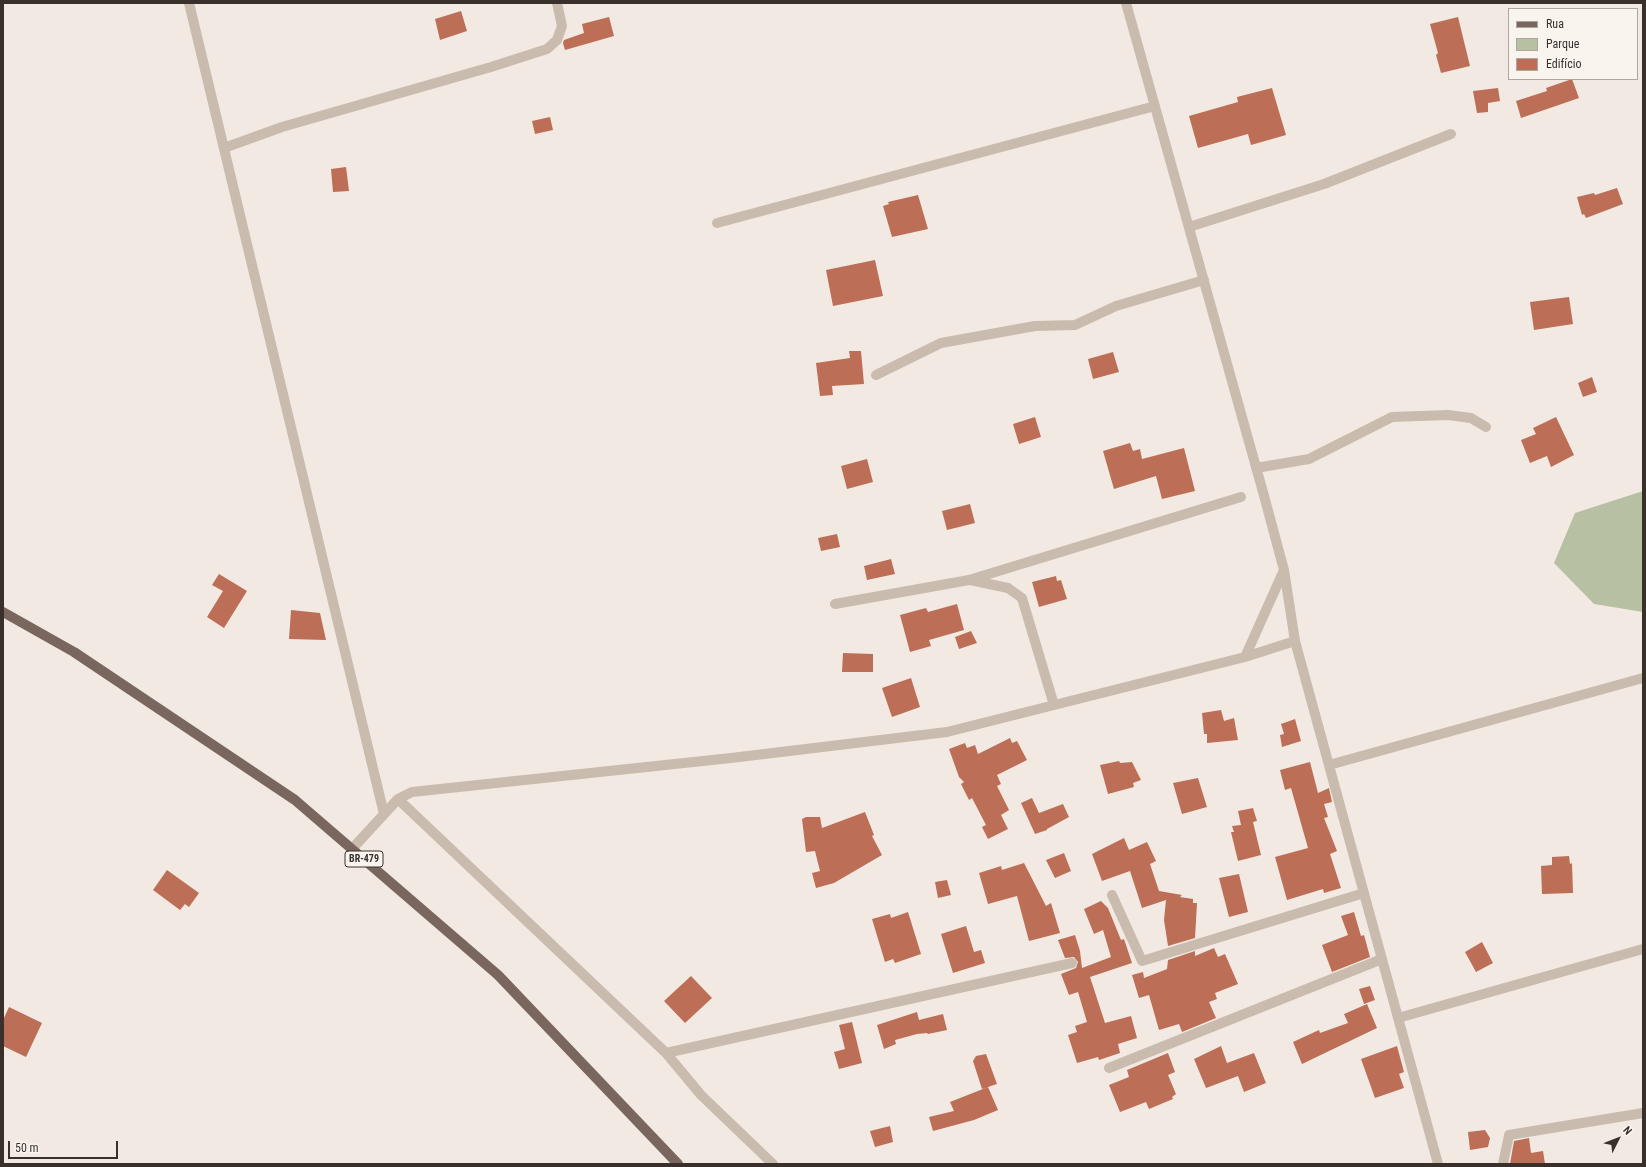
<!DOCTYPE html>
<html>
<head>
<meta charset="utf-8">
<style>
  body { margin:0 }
  #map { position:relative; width:1646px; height:1167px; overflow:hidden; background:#f2eae2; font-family:"Roboto Condensed",sans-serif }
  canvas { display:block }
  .frame { position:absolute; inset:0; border:4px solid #39302c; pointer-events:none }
  .legend { position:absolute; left:1508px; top:8px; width:130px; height:72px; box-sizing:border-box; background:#faf4ef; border:1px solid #ada6a1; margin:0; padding:5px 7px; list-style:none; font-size:12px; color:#39302c }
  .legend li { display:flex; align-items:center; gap:8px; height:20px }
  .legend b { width:20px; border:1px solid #ada6a1 }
  .north { position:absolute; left:1598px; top:1119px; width:40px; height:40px; -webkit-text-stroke:3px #faf4ef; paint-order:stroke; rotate:48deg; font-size:11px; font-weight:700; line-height:16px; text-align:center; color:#39302c }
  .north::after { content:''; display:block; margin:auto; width:14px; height:18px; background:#39302c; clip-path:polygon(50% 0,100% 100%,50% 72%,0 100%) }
  .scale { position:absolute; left:8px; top:1141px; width:110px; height:18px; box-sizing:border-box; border:2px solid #39302c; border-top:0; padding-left:5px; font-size:12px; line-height:14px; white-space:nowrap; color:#39302c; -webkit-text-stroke:3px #faf4ef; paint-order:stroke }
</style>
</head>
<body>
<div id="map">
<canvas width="1646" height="1167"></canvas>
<div class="frame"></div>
<ul class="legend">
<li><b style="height:5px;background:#79675f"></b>Rua</li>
<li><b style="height:11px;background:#b7c0a3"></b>Parque</li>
<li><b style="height:11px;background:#bc6e56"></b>Edifício</li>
</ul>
<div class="north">N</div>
<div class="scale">50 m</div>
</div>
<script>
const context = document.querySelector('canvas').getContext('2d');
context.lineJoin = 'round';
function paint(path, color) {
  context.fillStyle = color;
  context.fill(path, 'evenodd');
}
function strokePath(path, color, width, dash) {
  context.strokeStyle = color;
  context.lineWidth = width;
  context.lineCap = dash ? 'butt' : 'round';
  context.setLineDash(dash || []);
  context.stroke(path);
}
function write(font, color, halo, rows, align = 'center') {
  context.font = font + ' "Roboto Condensed",sans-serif';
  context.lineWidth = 4;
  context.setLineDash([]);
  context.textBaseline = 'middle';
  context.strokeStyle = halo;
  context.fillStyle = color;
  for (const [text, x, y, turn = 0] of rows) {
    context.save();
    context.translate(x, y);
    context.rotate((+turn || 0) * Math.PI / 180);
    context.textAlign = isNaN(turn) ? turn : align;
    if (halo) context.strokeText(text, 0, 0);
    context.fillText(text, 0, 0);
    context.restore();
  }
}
paint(new Path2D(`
  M 1643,491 L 1643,612 L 1594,604 L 1554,563 L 1575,513 Z`), '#b7c0a3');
paint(new Path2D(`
  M 461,11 L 467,31 L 440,40 L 435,19 Z
  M 609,17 L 614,36 L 565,50 L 563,43 L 564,40 L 584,33 L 582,24 Z
  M 1458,17 L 1470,66 L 1441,73 L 1436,55 L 1438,53 L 1430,24 Z
  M 1572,79 L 1579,98 L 1521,118 L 1516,101 L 1547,91 L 1546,88 Z
  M 1272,88 L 1286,135 L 1251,145 L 1248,134 L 1198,148 L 1189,116 L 1238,102 L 1237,97 Z
  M 1498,88 L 1500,101 L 1488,103 L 1488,112 L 1477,113 L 1473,91 Z
  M 550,117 L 553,130 L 535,134 L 532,121 Z
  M 346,167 L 349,191 L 333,192 L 331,169 Z
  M 1617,188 L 1623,204 L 1586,218 L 1584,214 L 1582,215 L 1577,197 L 1594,193 L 1595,195 Z
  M 918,195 L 928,229 L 892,237 L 883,206 L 889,204 L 888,202 Z
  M 875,260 L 883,296 L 833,306 L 826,270 Z
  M 1569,297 L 1573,324 L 1534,330 L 1530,302 Z
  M 849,351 L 861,351 L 864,384 L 832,386 L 833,395 L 820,396 L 816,363 L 850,358 Z
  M 1113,352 L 1119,372 L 1093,379 L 1088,359 Z
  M 1592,377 L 1597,392 L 1583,397 L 1578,383 Z
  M 1035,417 L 1041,437 L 1019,444 L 1013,424 Z
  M 1556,417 L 1574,455 L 1551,467 L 1547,456 L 1530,463 L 1521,440 L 1536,434 L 1533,428 Z
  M 1130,443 L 1133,451 L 1140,449 L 1142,459 L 1184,448 L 1195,491 L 1162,499 L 1156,476 L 1114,489 L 1103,451 Z
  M 867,459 L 873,482 L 847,489 L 841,466 Z
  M 970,504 L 975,523 L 947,530 L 942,511 Z
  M 837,534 L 840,547 L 821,551 L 818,538 Z
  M 891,559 L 895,574 L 867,580 L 864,566 Z
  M 219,574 L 247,591 L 224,628 L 207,617 L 223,591 L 212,585 Z
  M 1056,576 L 1057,581 L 1061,580 L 1067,599 L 1039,607 L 1032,582 Z
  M 957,604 L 964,630 L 929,640 L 931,646 L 910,652 L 900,615 L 926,608 L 928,612 Z
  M 291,610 L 320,613 L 326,640 L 289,639 Z
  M 971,631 L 977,643 L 959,649 L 955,637 Z
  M 843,653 L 873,654 L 873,672 L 842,672 Z
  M 911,678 L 920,707 L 892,717 L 882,688 Z
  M 1221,710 L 1224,721 L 1234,718 L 1238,740 L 1207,743 L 1207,734 L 1204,734 L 1202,713 Z
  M 1295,719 L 1301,741 L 1282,747 L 1280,735 L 1284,734 L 1281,724 Z
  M 1010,738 L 1012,743 L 1017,741 L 1027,760 L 997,775 L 1001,784 L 997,786 L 1009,810 L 1001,815 L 1008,829 L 988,839 L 982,827 L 986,825 L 972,798 L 969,800 L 961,784 L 964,782 L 959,777 L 949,749 L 965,743 L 967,748 L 975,745 L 978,754 Z
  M 1119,761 L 1120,763 L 1132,762 L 1141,780 L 1133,783 L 1134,787 L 1108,794 L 1100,765 Z
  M 1310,762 L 1318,793 L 1329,788 L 1332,802 L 1324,804 L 1328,817 L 1324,818 L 1337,851 L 1330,854 L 1341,888 L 1324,893 L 1323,889 L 1287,900 L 1275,857 L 1308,848 L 1291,788 L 1285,790 L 1280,770 Z
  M 1198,778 L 1207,807 L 1182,814 L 1173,783 Z
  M 1032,798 L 1039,813 L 1063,804 L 1069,817 L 1047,829 L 1047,830 L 1035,834 L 1021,803 Z
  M 1253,808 L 1257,821 L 1253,822 L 1261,855 L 1238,861 L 1231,832 L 1234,832 L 1232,826 L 1241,825 L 1238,811 Z
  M 865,812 L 874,835 L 872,836 L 882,855 L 834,883 L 816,888 L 812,873 L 820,871 L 815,851 L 806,852 L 802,819 L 806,817 L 820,817 L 822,828 Z
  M 1124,838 L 1129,850 L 1147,842 L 1156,861 L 1150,864 L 1159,891 L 1182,895 L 1180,897 L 1193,899 L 1193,903 L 1197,903 L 1195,938 L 1168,946 L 1164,920 L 1166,900 L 1142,908 L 1130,871 L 1102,881 L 1092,854 Z
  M 1064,853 L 1071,871 L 1055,878 L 1046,860 Z
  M 1569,856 L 1570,864 L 1572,863 L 1573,893 L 1542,894 L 1541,866 L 1552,865 L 1552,857 Z
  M 1024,863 L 1046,906 L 1051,903 L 1060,933 L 1029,941 L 1017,896 L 988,904 L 979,873 L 1001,866 L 1002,870 Z
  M 167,870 L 199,893 L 189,907 L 185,904 L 180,910 L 153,890 Z
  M 1239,874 L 1248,912 L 1229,917 L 1219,878 Z
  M 947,880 L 951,895 L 938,898 L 935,882 Z
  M 1101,901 L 1108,908 L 1121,940 L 1124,939 L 1132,963 L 1090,977 L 1105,1023 L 1131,1016 L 1137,1038 L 1118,1044 L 1120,1053 L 1099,1060 L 1098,1057 L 1077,1063 L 1068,1035 L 1077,1032 L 1075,1026 L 1087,1022 L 1078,992 L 1069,995 L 1061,974 L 1076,968 L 1078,962 L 1074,957 L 1065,958 L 1058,940 L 1075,935 L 1080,951 L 1082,968 L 1111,957 L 1103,930 L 1094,934 L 1084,909 Z
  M 908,912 L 921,954 L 895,963 L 893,959 L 885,962 L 872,919 L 890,914 L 891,918 Z
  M 1354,912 L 1361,936 L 1364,935 L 1370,957 L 1332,972 L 1322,945 L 1348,935 L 1341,916 Z
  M 966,926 L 974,952 L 981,950 L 985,963 L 953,973 L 941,934 Z
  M 1482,942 L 1493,963 L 1476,972 L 1465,952 Z
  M 1214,948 L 1218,957 L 1225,954 L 1238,984 L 1215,993 L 1217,999 L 1209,1002 L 1216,1018 L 1182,1032 L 1179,1024 L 1159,1030 L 1149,995 L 1139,998 L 1132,975 L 1143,972 L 1144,978 L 1167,969 L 1168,960 L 1195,951 L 1195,956 Z
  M 691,976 L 712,998 L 685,1023 L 664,1001 Z
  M 1370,986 L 1375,1000 L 1364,1004 L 1359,989 Z
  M 1367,1004 L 1377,1028 L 1302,1064 L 1293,1042 L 1319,1030 L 1320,1033 L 1348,1023 L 1344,1014 Z
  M 9,1007 L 42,1023 L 26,1057 L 3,1046 L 3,1020 Z
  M 917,1012 L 919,1020 L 943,1014 L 947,1030 L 928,1034 L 927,1033 L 917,1034 L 895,1040 L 896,1044 L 884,1049 L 877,1025 Z
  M 852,1022 L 862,1063 L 839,1069 L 834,1052 L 845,1049 L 839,1025 Z
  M 1221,1046 L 1227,1063 L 1254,1053 L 1266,1083 L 1244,1092 L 1238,1076 L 1206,1088 L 1194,1059 Z
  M 1397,1046 L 1404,1072 L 1399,1074 L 1404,1088 L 1375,1098 L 1361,1059 Z
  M 1168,1053 L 1175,1072 L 1168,1075 L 1176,1094 L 1172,1097 L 1173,1099 L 1149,1109 L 1146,1102 L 1120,1112 L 1109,1085 L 1129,1077 L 1127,1070 Z
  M 986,1054 L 997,1084 L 982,1089 L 973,1061 L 976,1056 Z
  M 988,1087 L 998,1110 L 974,1120 L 933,1131 L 929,1117 L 954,1111 L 950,1102 Z
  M 890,1126 L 893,1142 L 875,1147 L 870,1131 Z
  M 1485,1130 L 1490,1138 L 1488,1147 L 1470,1150 L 1468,1132 Z
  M 1529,1138 L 1531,1153 L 1543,1151 L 1545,1164 L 1510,1164 L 1514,1141 Z`), '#bc6e56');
strokePath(new Path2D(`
  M 189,3 L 384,814
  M 1126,3 L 1263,492 L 1284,570 L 1295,641 L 1438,1164
  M 224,148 L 282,127 L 491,67 L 547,49 L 557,40 L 562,26 L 557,3
  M 717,223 L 1155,106
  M 1189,227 L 1324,184 L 1451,134
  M 876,375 L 941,343 L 1035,326 L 1075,325 L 1116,306 L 1204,280
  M 1256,468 L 1309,459 L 1392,417 L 1448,415 L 1471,418 L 1486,427
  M 970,580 L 1008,588 L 1022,598 L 1054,705
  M 835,604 L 969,580 L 1241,497
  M 1245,657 L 1284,570
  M 1329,765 L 1643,678
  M 398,799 L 666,1053 L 1072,963
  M 352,849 L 398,799 L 412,792 L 731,758 L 947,732 L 1245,657 L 1295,641
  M 1112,895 L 1142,961 L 1364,893
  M 1398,1018 L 1643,949
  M 666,1053 L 701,1095 L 773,1164
  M 1109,1068 L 1382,959
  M 1503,1164 L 1509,1135 L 1643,1113`), '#cabbaf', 10);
strokePath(new Path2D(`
  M 3,612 L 74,652 L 295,800 L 498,975 L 678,1164`), '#79675f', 10);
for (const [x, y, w] of [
  [364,859,38]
]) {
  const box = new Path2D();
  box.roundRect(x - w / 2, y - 8, w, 16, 3);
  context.fillStyle = '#faf4ef';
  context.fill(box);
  strokePath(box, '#39302c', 1);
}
write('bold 10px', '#39302c', null, [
  ["BR-479",364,859]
]);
</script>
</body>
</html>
